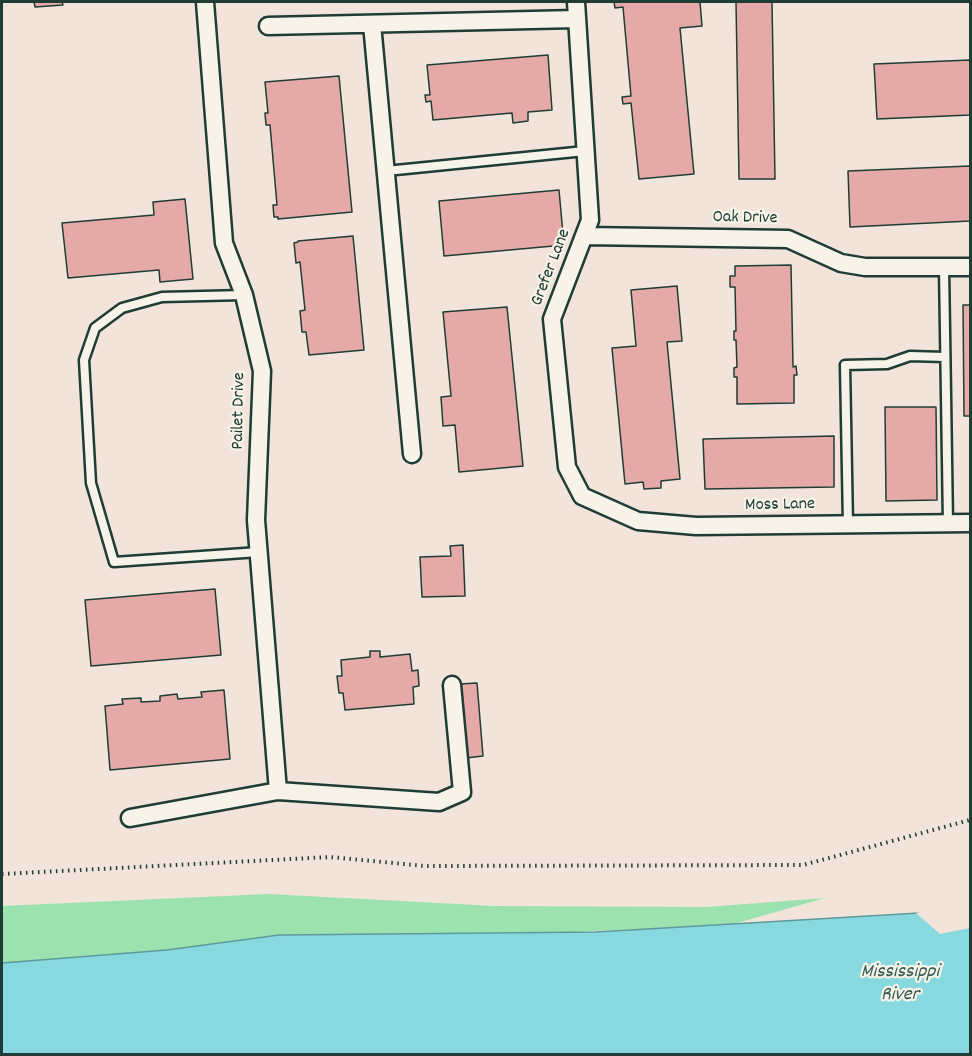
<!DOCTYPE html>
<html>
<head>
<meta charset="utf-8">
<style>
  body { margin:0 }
  #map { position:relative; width:972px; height:1056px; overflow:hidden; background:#f3e4db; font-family:Dekko,sans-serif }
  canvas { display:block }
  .frame { position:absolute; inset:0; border:3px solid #1f3d34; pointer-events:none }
</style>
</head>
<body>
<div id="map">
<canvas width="972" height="1056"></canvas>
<div class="frame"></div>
</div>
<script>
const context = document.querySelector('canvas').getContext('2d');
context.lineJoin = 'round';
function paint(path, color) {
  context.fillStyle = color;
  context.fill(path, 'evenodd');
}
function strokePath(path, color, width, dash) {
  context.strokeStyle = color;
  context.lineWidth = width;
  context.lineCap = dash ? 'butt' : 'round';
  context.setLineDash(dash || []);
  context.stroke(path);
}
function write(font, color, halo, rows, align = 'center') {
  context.font = font + ' Dekko,sans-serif';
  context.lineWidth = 4.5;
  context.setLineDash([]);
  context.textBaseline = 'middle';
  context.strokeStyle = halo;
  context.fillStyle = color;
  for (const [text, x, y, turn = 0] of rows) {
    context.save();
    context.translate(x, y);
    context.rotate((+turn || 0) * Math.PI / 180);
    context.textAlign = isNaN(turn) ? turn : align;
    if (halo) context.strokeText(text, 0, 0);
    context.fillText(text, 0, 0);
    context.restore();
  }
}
paint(new Path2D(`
  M 269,894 L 495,906 L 706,907 L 825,898 L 730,925 L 167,950 L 2,963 L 2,906 Z`), '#9ce2af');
const water = new Path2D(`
  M 970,910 L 970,1054 L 2,1054 L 2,963 L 167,950 L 279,935 L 596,932 Z`);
paint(water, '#87d8df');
strokePath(water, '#5d9a9b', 1.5);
paint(new Path2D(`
  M 970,907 L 970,928 L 940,934 L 916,913 L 932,909 Z`), '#f3e4db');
const building = new Path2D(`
  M 34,2 L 62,2 L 63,5 L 35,7 Z
  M 614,2 L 700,2 L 702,26 L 680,28 L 694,174 L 639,179 L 631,103 L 623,104 L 622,97 L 631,96 L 623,7 L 615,8 Z
  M 736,2 L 772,2 L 775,179 L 739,179 Z
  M 548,55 L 552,110 L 528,112 L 528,121 L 513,123 L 512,113 L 433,120 L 431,101 L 426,102 L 425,95 L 430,95 L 427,65 Z
  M 970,60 L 970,115 L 877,119 L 874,64 Z
  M 339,76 L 352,212 L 278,219 L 278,217 L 274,217 L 273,205 L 277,205 L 270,125 L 266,125 L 265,113 L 268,113 L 265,82 Z
  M 970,166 L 970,221 L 850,227 L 848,171 Z
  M 559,190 L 564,245 L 444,256 L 439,201 Z
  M 185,199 L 193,279 L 160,282 L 159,270 L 68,278 L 62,223 L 154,215 L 153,202 Z
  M 353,236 L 364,350 L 309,355 L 306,332 L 302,332 L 300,311 L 305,310 L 300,262 L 296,263 L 294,243 L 298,242 L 298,241 Z
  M 791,265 L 793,367 L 796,366 L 797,375 L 794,375 L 794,403 L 737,404 L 737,377 L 734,377 L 734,368 L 737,367 L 736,340 L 734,340 L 734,331 L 736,331 L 735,287 L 730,287 L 730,276 L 735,276 L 735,266 Z
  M 677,286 L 682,341 L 667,342 L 680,479 L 661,481 L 661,488 L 644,489 L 643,482 L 625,484 L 612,348 L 636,346 L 631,290 Z
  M 963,305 L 970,305 L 970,416 L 964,416 Z
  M 507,307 L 523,466 L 459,472 L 455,425 L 443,426 L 441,397 L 451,396 L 443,312 Z
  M 885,407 L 936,407 L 937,500 L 886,501 Z
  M 834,436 L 834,487 L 705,489 L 703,439 Z
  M 463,545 L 465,596 L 422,597 L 420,557 L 451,556 L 450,546 Z
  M 215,589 L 221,655 L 91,666 L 85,600 Z
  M 370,651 L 380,651 L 380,657 L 410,654 L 412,671 L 418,670 L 419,686 L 413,687 L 414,704 L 345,710 L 343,693 L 339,693 L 337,676 L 342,676 L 341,660 L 370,657 Z
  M 477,683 L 483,756 L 466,758 L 460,684 Z
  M 224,690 L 230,759 L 110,770 L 105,706 L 123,704 L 122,699 L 141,698 L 141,702 L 160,701 L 160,696 L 177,694 L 178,699 L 202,697 L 201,692 Z`);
paint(building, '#e5aaa7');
strokePath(building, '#1f3d34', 1.5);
const lane = new Path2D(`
  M 386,171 L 585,151
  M 944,267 L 948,524
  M 244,295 L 162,297 L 122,308 L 95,328 L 84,360 L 91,483 L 114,562 L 259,552
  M 848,525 L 845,365 L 887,364 L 910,356 L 945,357`);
const street = new Path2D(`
  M 205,2 L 224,243 L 244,295 L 262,371 L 256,520 L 278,791
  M 576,2 L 590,220 L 552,319 L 567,467 L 582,496 L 638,521 L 696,526 L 970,523
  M 372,24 L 412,454
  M 268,26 L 576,19
  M 585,236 L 788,239 L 841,263 L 865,267 L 970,267
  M 130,818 L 278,791 L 439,802 L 462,792 L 452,685`);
strokePath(lane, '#1f3d34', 13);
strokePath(street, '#1f3d34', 21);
strokePath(new Path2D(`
  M 2,874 L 330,857 L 425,866 L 803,865 L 970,820`), '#1f3d34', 4, [1.5, 4.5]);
strokePath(lane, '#f7f3e8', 8);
strokePath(street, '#f7f3e8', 16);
write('18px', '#1f3d34', '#f7f3e8', [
  ["Oak Drive",745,219,1],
  ["Grefer Lane",552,268,-69],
  ["Pailet Drive",240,411,-89],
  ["Moss Lane",780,506,-1]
]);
write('italic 20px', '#345c56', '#f7f3e8', [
  ["Mississippi",900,973],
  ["River",900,996]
]);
</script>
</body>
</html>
